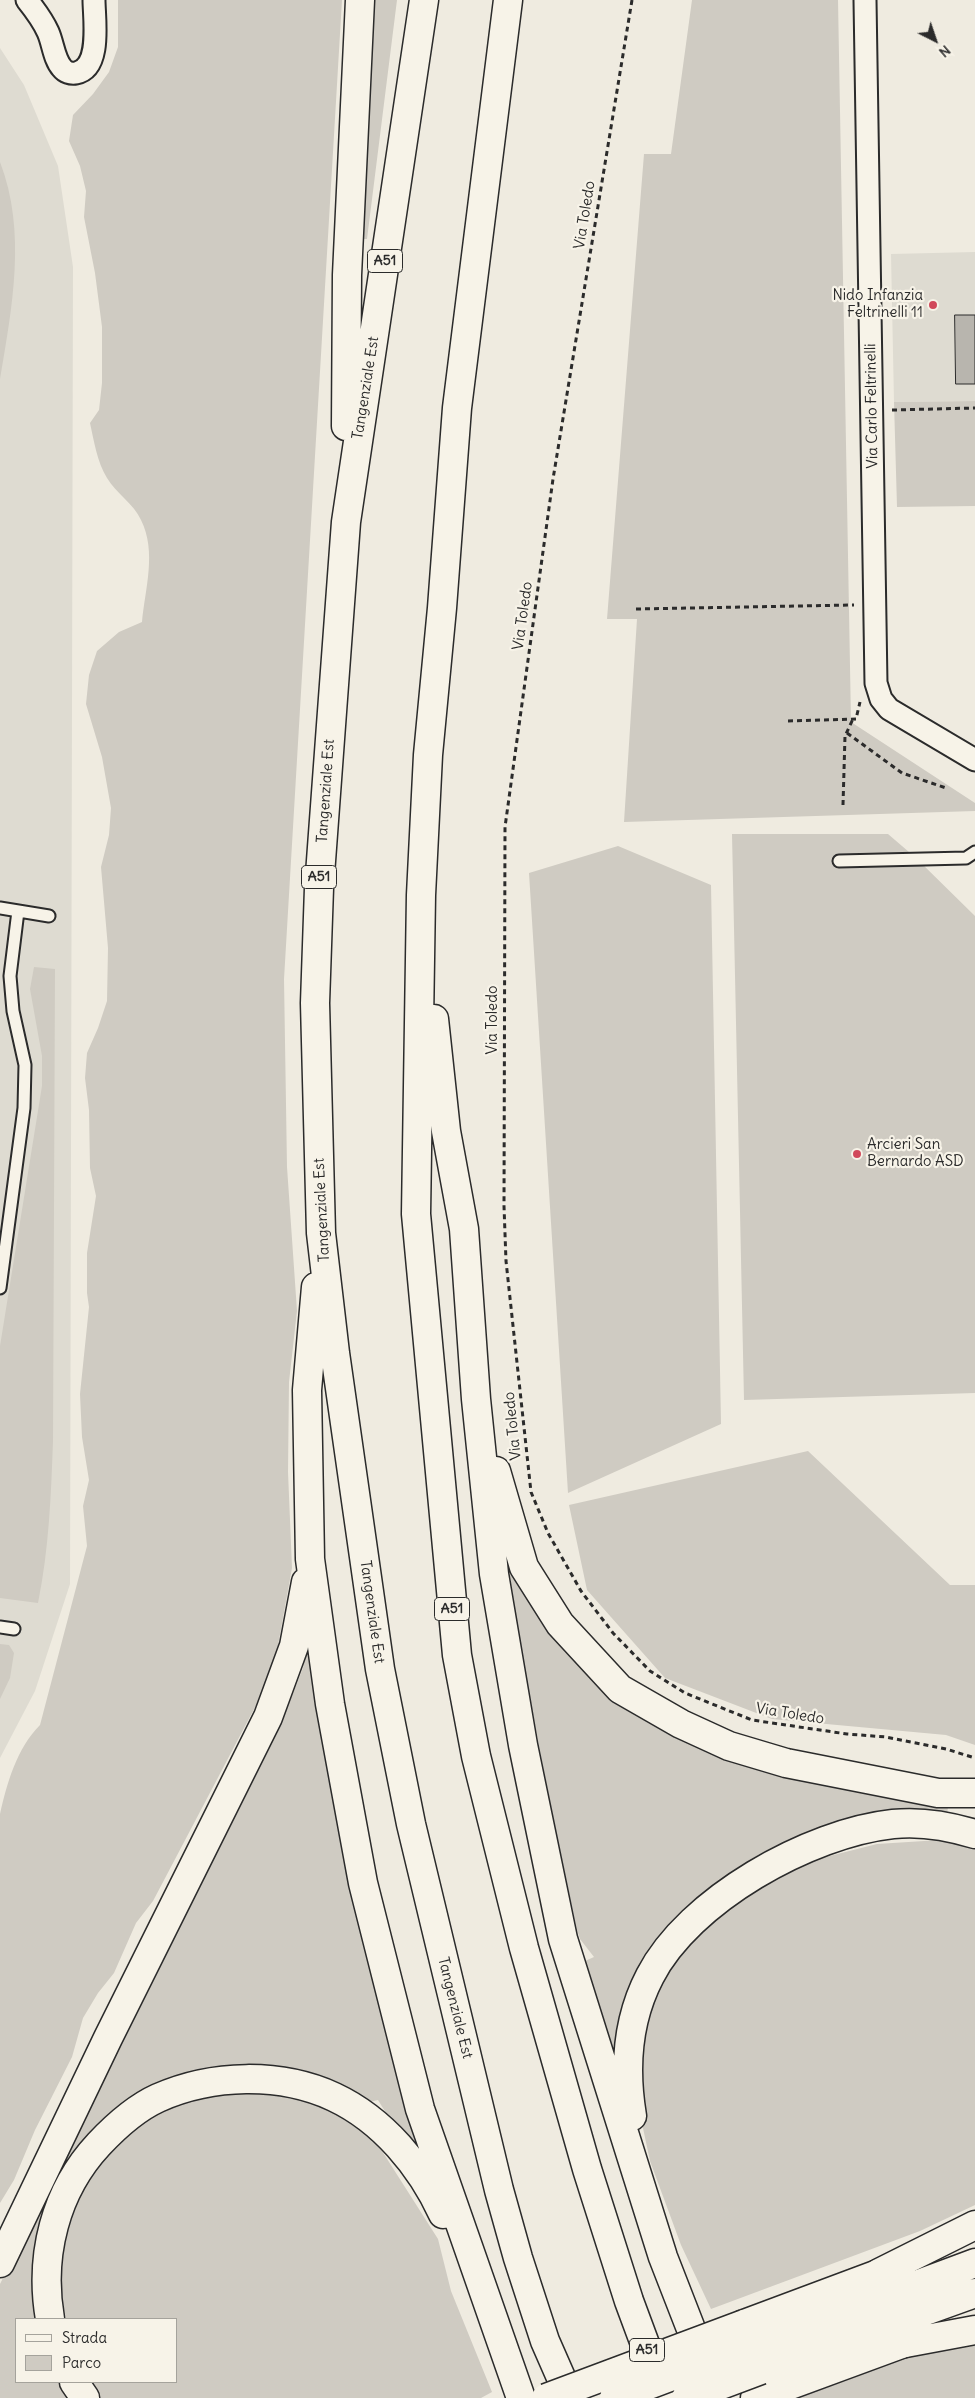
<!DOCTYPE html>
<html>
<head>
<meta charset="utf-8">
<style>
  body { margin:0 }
  #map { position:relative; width:975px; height:2398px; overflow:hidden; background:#efebe0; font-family:Delius,sans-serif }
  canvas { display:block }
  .legend { position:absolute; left:15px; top:2318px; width:162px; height:65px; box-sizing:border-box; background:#f7f3e8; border:1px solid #a5a39c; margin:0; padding:6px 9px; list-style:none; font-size:15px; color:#2b2b2b }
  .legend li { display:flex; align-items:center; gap:10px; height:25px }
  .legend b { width:25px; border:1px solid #a5a39c }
  .north { position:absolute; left:910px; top:15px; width:50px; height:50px; -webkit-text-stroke:4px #f7f3e8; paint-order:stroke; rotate:139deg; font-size:14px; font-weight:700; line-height:20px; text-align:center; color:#2b2b2b }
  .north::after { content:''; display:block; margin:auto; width:18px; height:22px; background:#2b2b2b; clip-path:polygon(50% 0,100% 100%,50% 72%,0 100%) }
</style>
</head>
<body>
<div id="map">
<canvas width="975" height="2398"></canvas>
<ul class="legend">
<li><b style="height:6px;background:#f7f3e8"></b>Strada</li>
<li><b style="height:14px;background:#cfcbc2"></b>Parco</li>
</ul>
<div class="north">N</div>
</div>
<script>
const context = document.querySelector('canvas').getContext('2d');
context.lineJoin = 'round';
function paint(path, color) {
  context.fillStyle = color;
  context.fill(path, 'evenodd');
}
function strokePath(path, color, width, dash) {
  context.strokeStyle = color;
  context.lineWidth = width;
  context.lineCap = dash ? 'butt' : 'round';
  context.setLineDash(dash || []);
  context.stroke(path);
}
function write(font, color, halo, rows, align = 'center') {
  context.font = font + ' Delius,sans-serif';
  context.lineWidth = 4.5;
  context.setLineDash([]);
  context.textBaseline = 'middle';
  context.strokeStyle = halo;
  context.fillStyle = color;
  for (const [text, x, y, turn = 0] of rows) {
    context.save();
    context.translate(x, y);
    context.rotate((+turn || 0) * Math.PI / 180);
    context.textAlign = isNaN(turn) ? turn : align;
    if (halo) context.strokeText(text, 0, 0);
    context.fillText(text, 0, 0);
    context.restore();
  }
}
paint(new Path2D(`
  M 0,48 L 24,85 L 58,166 L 73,267 L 70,1584 L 35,1691 L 0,1758 Z
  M 975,252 L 975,401 L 894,402 L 891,254 Z`), '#dedbd1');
paint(new Path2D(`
  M 118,0 L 342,0 L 284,979 L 287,1167 L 297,1311 L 289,1382 L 288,1472 L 292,1568 L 273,1673 L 153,1901 L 136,1923 L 114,1973 L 98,1993 L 83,2018 L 72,2057 L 35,2130 L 14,2180 L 0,2203 L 0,1814 C 7,1783 17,1748 40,1725 L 87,1546 L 83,1506 L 89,1480 L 82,1437 L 80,1394 L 89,1307 L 87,1293 L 87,1253 L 96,1196 L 90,1168 L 89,1110 L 85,1078 L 87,1053 L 98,1028 L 107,1001 L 108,948 L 101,867 L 109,835 L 111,808 L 102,757 L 86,704 L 89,675 L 97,651 L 119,632 L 142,622 C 145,589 157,552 141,520 C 134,504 116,493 107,478 C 97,462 94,441 90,423 L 99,410 L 102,383 L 102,327 L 95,273 L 84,217 L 86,191 L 80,166 L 69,141 L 73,115 L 93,94 L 109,72 L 118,47 Z
  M 373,0 L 397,0 L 367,239 L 362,239 Z
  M 692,0 L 838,0 L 851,722 L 975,803 L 975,811 L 624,822 L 637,619 L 607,619 L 644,154 L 671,154 Z
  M 0,162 C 27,232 12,308 0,379 Z
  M 975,401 L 975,506 L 897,507 L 894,402 Z
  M 732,834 L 888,834 L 916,858 L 975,916 L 975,1393 L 744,1400 Z
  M 618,846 L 711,885 L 721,1424 L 568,1493 L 529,873 Z
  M 34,967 L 55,969 L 53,1441 C 51,1496 49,1549 38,1603 L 0,1598 L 0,1346 L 42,1086 L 42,1056 L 30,989 Z
  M 808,1451 L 950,1585 L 975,1585 L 975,1745 L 946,1735 L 772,1719 L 665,1678 L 587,1590 L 569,1505 Z
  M 504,1533 L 562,1636 L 703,1749 L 754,1768 L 814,1782 L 948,1807 L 947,1815 L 756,1860 L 706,1892 L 665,1931 L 615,2072 L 585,1961 L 594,1957 L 580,1939 L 577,1930 C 549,1798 521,1666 504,1533 Z
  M 0,1644 L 9,1645 L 14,1653 L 10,1678 L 0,1699 Z
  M 313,1651 L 428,2163 L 394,2126 L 378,2100 L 365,2103 L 270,2067 L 255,2065 L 222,2067 L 93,2135 L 39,2319 L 16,2319 L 16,2382 L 61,2382 L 70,2398 L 0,2398 L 0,2284 L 280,1726 L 303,1668 L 305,1652 Z
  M 940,1840 L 975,1846 L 975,2205 L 920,2231 L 711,2309 L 681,2245 L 650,2161 L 637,2100 L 639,2040 L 652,1999 L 677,1950 L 724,1910 L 794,1865 L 877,1844 Z
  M 281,2088 L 330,2109 L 368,2129 L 438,2239 L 451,2291 L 492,2392 L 481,2398 L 100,2398 L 87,2382 L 176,2382 L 176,2319 L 66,2319 C 64,2309 62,2299 61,2289 C 56,2209 107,2127 183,2101 C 214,2090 248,2089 281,2088 Z
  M 975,2345 L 975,2398 L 796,2398 L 846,2381 L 920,2350 L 954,2349 Z`), '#cfcbc2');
const building = new Path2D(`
  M 955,315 L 975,315 L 975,384 L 956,384 Z`);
paint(building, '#b8b5ae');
strokePath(building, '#2b2b2b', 1);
const service = new Path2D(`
  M 839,861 L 966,858 L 975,852
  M 0,908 L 49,916
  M 0,1288 L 24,1108 L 25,1065 L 13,1011 L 10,976 L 18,911
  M 0,1627 L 14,1629`);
const minor = new Path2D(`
  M 27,0 C 35,10 43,21 48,32 C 53,43 54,59 62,68 C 65,72 71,74 76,73 C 102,68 94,19 94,0
  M 865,0 L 876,683 L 881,699 L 889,709 L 975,760`);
const trunk = new Path2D(`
  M 744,2324 L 902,2265
  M 752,2346 L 975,2263
  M 761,2370 L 975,2293
  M 755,2398 L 923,2336`);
const motorway = new Path2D(`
  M 424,0 L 346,522 L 319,888 L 315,1003 L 321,1233 L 335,1353 L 380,1669 L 411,1824 L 499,2190 L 518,2258 L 545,2341 L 570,2398
  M 508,0 L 457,408 L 442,608 L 428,755 L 421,895 L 416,1214 L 457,1655 L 476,1756 L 524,1948 L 587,2169 L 629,2301 L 665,2398
  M 346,426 L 347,275 L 360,0
  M 434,1019 L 446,1131 L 464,1229 L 476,1399 L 494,1574 L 523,1745 L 563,1939 L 663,2257 L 705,2365
  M 316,1287 L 307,1390 L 310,1559 L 330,1704 L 363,1883 L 420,2109 L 521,2398
  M 496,1471 L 524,1567 L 560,1624 L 620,1689 L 681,1724 L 729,1746 L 786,1763 L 938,1793 L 975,1793
  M 632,2116 C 624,2068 627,2020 650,1976 C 689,1900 809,1833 893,1824 C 921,1821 949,1826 975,1834
  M 0,2263 L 108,2038 L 268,1717 L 294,1646 L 306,1582
  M 879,2273 L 975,2225
  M 50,2319 C 39,2256 55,2191 99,2144 C 115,2127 136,2108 158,2098 C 212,2074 280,2072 334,2097 C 383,2120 421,2166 443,2214
  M 900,2344 L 975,2330
  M 74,2382 L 85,2398`);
strokePath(service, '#2b2b2b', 15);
strokePath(minor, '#2b2b2b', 25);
strokePath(trunk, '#2b2b2b', 31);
strokePath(motorway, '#2b2b2b', 31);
strokePath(new Path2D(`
  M 632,0 L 553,479 L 505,827 L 504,1206 L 506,1261 L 531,1492 L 548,1533 L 581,1591 L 613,1633 L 650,1671 L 685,1693 L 752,1720 L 847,1734 L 886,1737 L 946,1749 L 975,1758
  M 892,410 L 975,408
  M 636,609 L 854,605
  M 788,721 L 856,719 L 860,702
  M 847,733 L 902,773 L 946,788
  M 843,805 L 845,736 L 853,719`), '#2b2b2b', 3, [5, 4]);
strokePath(service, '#f7f3e8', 11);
strokePath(minor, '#f7f3e8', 21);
strokePath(trunk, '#f7f3e8', 28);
strokePath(motorway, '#f7f3e8', 28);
const trunkBridge = new Path2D(`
  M 546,2398 L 744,2324
  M 614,2398 L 752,2346
  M 686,2398 L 761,2370`);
strokePath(trunkBridge, '#2b2b2b', 31, []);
strokePath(trunkBridge, '#f7f3e8', 28);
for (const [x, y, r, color] of [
  [933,305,5,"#d1495b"],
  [857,1154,5,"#d1495b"]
]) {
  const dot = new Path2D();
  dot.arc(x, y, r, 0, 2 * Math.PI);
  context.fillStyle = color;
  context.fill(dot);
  strokePath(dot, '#f7f3e8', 2);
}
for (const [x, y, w] of [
  [385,261,35],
  [319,877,35],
  [452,1609,35],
  [647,2350,35]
]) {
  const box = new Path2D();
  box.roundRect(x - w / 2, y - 11.5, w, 23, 4);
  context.fillStyle = '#f7f3e8';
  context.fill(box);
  strokePath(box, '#2b2b2b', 1);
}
write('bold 14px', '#2b2b2b', null, [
  ["A51",385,261],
  ["A51",319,877],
  ["A51",452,1609],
  ["A51",647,2350]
]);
write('15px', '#2b2b2b', '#f7f3e8', [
  ["Via Toledo",585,215,-81],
  ["Tangenziale Est",366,388,-81],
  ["Via Carlo Feltrinelli",872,406,-91],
  ["Via Toledo",523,616,-82],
  ["Tangenziale Est",326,791,-86],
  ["Via Toledo",493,1020,-90],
  ["Tangenziale Est",322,1210,-93],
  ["Via Toledo",513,1426,-96],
  ["Tangenziale Est",372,1612,82],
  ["Via Toledo",790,1714,9],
  ["Tangenziale Est",455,2008,76]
]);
write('15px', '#2b2b2b', '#f7f3e8', [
  ["Nido Infanzia",923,296],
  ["Feltrinelli 11",923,313],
  ["Arcieri San",867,1145,"left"],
  ["Bernardo ASD",867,1162,"left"]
], 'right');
</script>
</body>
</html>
